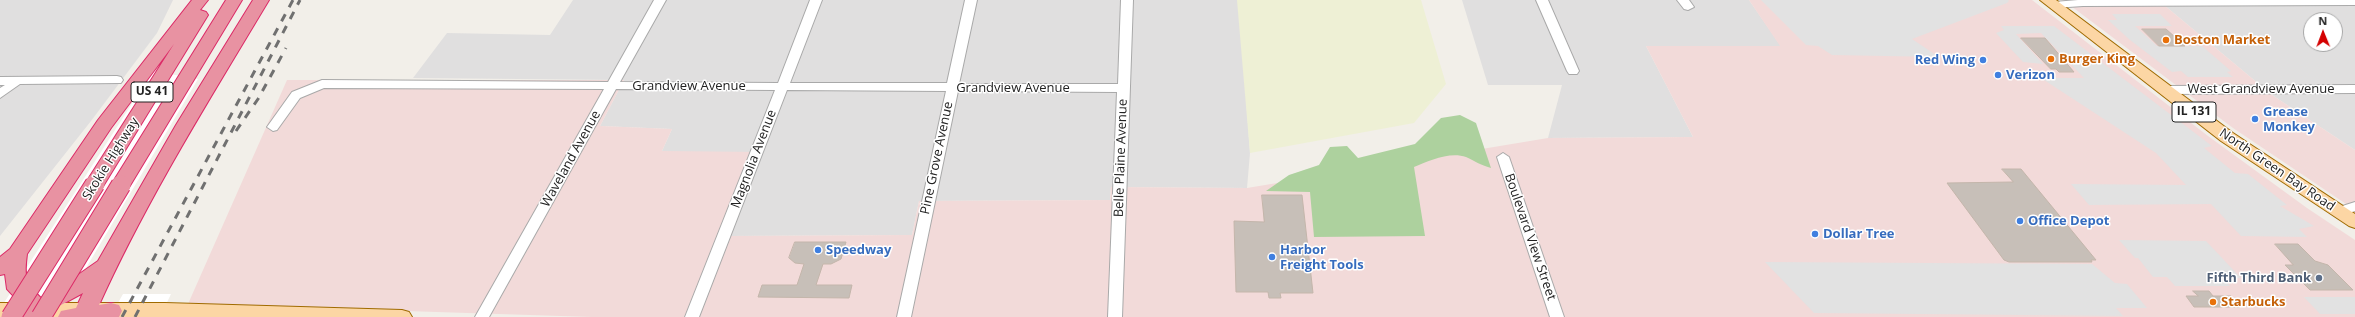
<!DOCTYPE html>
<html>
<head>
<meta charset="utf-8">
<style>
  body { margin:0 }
  #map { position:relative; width:2355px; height:317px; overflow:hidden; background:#f2efe9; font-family:"Open Sans",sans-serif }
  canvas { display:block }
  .north { position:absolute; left:2303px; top:12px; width:40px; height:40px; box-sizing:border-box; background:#fff; border:1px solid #a7a7a7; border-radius:50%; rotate:359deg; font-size:11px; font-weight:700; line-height:16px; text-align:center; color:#222 }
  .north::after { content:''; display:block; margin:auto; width:14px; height:18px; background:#d40000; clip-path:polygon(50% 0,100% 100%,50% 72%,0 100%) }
</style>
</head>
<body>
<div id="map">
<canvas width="2355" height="317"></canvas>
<div class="north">N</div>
</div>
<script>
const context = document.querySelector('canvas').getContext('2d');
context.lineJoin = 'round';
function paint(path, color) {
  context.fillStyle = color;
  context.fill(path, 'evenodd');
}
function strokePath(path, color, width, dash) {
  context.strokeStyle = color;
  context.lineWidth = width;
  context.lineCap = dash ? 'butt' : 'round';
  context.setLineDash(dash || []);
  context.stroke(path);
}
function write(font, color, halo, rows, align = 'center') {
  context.font = font + ' "Open Sans",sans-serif';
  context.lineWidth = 3;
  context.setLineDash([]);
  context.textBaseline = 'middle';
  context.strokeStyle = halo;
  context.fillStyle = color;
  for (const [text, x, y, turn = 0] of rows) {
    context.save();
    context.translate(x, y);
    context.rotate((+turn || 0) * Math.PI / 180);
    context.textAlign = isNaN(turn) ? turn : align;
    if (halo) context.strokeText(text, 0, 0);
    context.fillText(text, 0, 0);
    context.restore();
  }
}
paint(new Path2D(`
  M 0,0 L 173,0 L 157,33 L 91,121 L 0,236 Z
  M 573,0 L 1239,0 L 1250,153 L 1247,188 L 1111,187 L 1110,200 L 919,201 L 912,235 L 731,236 L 662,151 L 672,129 L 600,126 L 624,80 L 413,78 L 447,33 L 550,35 Z
  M 1462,0 L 1749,0 L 1781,46 L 1646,46 L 1693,137 L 1548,138 L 1562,85 L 1488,85 Z
  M 2158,0 L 2355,0 L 2355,150 L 2272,95 ZM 2311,20 L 2335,20 L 2335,44 L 2311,44 Z`), '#e0dfdf');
paint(new Path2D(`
  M 1749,0 L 2032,0 L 2208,136 L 2307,208 L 2355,240 L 2355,317 L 592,317 L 188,304 L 287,80 L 624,80 L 600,126 L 672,129 L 662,151 L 762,152 L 731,236 L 912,235 L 919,201 L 1110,200 L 1111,187 L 1247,188 L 1548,138 L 1693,137 L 1646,46 L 1780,46 Z
  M 2063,0 L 2158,0 L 2272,95 L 2355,150 L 2355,210 L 2233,128 Z`), '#f2dad9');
paint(new Path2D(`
  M 1237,0 L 1421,0 L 1446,84 L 1414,123 L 1250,153 Z`), '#eef0d5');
paint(new Path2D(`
  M 1460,115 L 1476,123 L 1491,168 C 1480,165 1475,161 1466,157 C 1450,151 1428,161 1414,167 L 1425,236 L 1314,237 L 1310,192 L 1266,191 L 1289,175 L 1319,165 L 1330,147 L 1347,146 L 1358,158 L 1415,144 L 1441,118 Z`), '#add19e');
paint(new Path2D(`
  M 1761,0 L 2008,0 L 2009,1 L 2007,3 L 1912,39 L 1939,57 L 1832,55 L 1818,46 L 1806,45 Z
  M 2112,14 L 2160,14 L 2172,26 L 2135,26 L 2157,46 L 2202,46 L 2231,71 L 2227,72 L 2233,77 L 2188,77 L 2181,71 L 2172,72 L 2130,40 L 2108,20 L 2117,20 Z
  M 2001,26 L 2054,26 L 2212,146 L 2204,148 L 2235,173 L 2248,174 L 2287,205 L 2280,206 L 2314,226 L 2299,229 L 2307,237 L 2241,236 L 2211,204 L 2089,205 L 2071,184 L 2186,185 L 2156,153 L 2041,78 L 2084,78 L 2041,33 L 2016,34 L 2043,64 L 2023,62 L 1996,33 L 2004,30 Z
  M 2119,240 L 2206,241 L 2241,278 L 2223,278 L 2230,286 L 2175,286 L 2167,277 L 2153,277 L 2138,258 L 2135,258 Z
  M 1765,262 L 2092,264 L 2115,283 L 2127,284 L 2147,308 L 2116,308 L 2123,316 L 1814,313 Z
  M 2304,297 L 2355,297 L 2355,314 L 2320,314 Z`), '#e2e2e2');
paint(new Path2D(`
  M 153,71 L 198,79 L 57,317 L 0,309 Z
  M 123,294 L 171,294 L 160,317 L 110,317 Z`), '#fff');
const building = new Path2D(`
  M 2142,29 L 2166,29 L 2185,46 L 2159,46 Z
  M 2021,38 L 2045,38 L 2074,72 L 2059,72 L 2056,69 L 2051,69 Z
  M 2002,169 L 2021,169 L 2096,260 L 2091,260 L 2092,262 L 2009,262 L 2004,260 L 1947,183 L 2013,182 Z
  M 1262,195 L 1302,195 L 1313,293 L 1280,293 L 1281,298 L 1269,298 L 1268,292 L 1236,292 L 1234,221 L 1264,222 Z
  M 795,242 L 846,242 L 841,259 L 831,264 L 823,264 L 816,285 L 852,285 L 849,298 L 758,297 L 762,285 L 797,285 L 804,264 L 795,263 L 789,258 Z
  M 2275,244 L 2298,244 L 2315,261 L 2328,265 L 2353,290 L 2310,290 L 2285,265 L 2293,265 Z
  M 2193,291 L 2209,291 L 2213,296 L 2231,296 L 2240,307 L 2194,307 L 2186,296 L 2198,296 Z`);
paint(building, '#c7bfb8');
strokePath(building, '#c4b6ab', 1);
const minor = new Path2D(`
  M 654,0 L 666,0 L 620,82 L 778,83 L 810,0 L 822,0 L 790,83 L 947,83 L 965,0 L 977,0 L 959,84 L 1118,84 L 1121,0 L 1133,0 L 1122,317 L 1108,317 L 1117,92 L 958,91 L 911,317 L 897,317 L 946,91 L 787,90 L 699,317 L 685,317 L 775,90 L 616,89 L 489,317 L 475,317 L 604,89 L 324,88 L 300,98 L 277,130 L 273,131 L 267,127 L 292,92 L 322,80 L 608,82 Z
  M 1536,0 L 1548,0 L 1579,71 L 1577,74 L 1569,74 L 1567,71 Z
  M 1677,0 L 1689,0 L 1694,7 L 1688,10 L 1684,9 Z
  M 2078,0 L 2355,0 L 2355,5 L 2083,6 L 2054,8 L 2048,5 L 2054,2 Z
  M 117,76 L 121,77 L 123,80 L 121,83 L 20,84 L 0,98 L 0,88 L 5,85 L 0,85 L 0,77 Z
  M 2355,85 L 2355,93 L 2166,94 L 2160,90 L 2166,86 Z
  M 1503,153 L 1509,157 L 1564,317 L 1550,317 L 1497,157 Z
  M 2355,202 L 2355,211 L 2338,217 L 2331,212 L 2333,209 Z`);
const major = new Path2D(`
  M 2040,0 L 2056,0 L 2233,133 L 2355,214 L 2355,228 L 2349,226 L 2221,141 Z
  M 0,303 L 165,303 L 402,310 L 409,312 L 412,317 L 0,317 Z`);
const highway = new Path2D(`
  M 192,0 L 208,0 L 200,10 L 206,12 L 208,15 L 102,188 L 95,190 L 88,188 L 85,184 L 174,44 L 111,128 L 27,254 C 24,276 25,283 41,298 L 65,284 L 98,261 L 176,125 L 253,0 L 269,0 C 209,100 147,199 99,305 L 111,303 L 119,305 L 122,311 L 119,317 L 58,317 L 61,311 L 76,308 L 83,293 L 39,317 L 6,317 L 9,311 L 23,306 L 7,289 L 5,274 L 0,275 L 0,257 L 10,249 L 98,120 Z
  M 226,0 L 242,0 L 128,189 L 121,191 L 114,189 L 111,185 Z`);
strokePath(minor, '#a9a9a9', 2);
strokePath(major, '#a06b00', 2);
strokePath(highway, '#dc2a67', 2);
paint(minor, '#fff');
paint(major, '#fcd6a4');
paint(highway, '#e892a2');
strokePath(new Path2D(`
  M 236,131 L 258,99 L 286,48
  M 122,317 L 293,0
  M 135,317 L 300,0`), '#707070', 3, [8, 8]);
const highwayBridge = new Path2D(`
  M 11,317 L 95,184
  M 41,317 L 121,185`);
strokePath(highwayBridge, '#dc2a67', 21, []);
strokePath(highwayBridge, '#e892a2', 19);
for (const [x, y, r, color] of [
  [2166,40,4,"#e8710a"],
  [2051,59,4,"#e8710a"],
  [1983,60,4,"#3f7fe0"],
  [1998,75,4,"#3f7fe0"],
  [2255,119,4,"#3f7fe0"],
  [2020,221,4,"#3f7fe0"],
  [1815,234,4,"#3f7fe0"],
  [818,250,4,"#3f7fe0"],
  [1272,257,4,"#3f7fe0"],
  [2319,278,4,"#5c6f8a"],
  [2213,302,4,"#e8710a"]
]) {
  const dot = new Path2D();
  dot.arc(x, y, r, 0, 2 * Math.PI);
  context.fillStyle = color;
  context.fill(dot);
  strokePath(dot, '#fff', 1.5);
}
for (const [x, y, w] of [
  [152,92,42],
  [2194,112,44]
]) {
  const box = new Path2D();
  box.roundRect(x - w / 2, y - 10, w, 20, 3);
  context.fillStyle = '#fff';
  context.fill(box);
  strokePath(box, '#222', 1);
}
write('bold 12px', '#222', null, [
  ["US 41",152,92],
  ["IL 131",2194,112]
]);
write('bold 13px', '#c56008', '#fff', [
  ["Boston Market",2174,40],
  ["Burger King",2059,59],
  ["Starbucks",2221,302]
], 'left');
write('bold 13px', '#366cbe', '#fff', [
  ["Red Wing",1975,60,"right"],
  ["Verizon",2006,75],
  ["Grease",2263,112],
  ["Monkey",2263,127],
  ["Office Depot",2028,221],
  ["Dollar Tree",1823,234],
  ["Speedway",826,250],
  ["Harbor",1280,250],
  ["Freight Tools",1280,265]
], 'left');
write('13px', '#222', '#fff', [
  ["Grandview Avenue",689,86],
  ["Grandview Avenue",1013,88],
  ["West Grandview Avenue",2261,89],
  ["Pine Grove Avenue",937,158,-78],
  ["Belle Plaine Avenue",1121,158,-88],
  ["Skokie Highway",111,159,-58],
  ["Waveland Avenue",571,159,-61],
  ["Magnolia Avenue",754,159,-69],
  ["North Green Bay Road",2277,170,34],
  ["Boulevard View Street",1530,237,71]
]);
write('bold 13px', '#4e5e75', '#fff', [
  ["Fifth Third Bank",2311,278]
], 'right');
</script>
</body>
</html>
